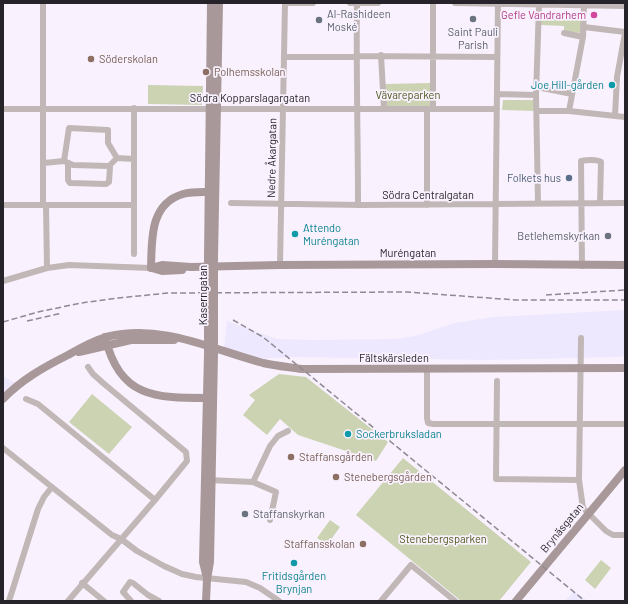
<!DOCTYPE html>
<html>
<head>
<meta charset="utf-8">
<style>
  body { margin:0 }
  #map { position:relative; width:628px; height:604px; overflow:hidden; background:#f9f2fe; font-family:Barlow,sans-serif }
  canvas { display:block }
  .frame { position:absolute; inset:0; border:4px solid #27232a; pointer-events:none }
</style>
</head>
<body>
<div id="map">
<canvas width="628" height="604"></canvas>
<div class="frame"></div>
</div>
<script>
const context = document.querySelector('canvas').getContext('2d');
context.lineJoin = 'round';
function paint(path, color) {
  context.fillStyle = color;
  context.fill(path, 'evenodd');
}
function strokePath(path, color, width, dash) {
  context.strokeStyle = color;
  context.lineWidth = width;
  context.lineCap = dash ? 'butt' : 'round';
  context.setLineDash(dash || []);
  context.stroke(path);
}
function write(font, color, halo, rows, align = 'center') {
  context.font = font + ' Barlow,sans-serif';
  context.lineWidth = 3.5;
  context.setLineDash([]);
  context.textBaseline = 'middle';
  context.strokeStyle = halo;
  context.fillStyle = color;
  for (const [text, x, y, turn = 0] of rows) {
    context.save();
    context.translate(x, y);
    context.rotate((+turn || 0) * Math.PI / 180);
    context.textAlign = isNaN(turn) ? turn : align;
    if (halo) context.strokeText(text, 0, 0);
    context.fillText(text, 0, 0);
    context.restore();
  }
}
paint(new Path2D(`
  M 625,310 L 625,356 L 616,357 L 488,360 L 290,357 L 262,359 L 224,347 L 227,321 L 277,339 L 312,340 L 395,339 L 415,336 L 454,323 L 493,317 Z
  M 3,376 L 15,383 L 3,395 Z
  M 574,591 L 587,601 L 565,601 Z`), '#ede8fe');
paint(new Path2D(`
  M 541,14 L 582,15 L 581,33 L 564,32 L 564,26 L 541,25 Z
  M 431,83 L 432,107 L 385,107 L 384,84 Z
  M 148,85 L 203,86 L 202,105 L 148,104 Z
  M 503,100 L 535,100 L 535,111 L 502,110 Z
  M 279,374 L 306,377 L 388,442 L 376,461 L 298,435 L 280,419 L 267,435 L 243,415 L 255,400 L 249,395 Z
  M 92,394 L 132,427 L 109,454 L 69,422 Z
  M 403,458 L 531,562 L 499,601 L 461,601 L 356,515 Z
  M 330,520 L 340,527 L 327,545 L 317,538 Z
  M 601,560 L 611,568 L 595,589 L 585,580 Z`), '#cbd3b3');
strokePath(new Path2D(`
  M 43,3 L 43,205
  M 285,3 L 313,3
  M 350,3 L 378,3
  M 357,3 C 356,71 358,138 358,205
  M 433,3 L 433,109
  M 455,3 L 625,6
  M 584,27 L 625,32
  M 564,33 L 583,37
  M 381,55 L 384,109
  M 356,56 L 497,57
  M 284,57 L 356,57
  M 537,87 L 572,94
  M 497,94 L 536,95
  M 134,108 L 134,254
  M 3,109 L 497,109
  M 537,111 L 569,111 L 625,117
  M 569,111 L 583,37 L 584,3
  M 615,116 L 617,77 L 625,33
  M 64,161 L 69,128 L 108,130 L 108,143 L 117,158
  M 44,163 L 64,161 L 73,165 L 109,166 L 110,167 L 109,182 L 106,184 L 70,183 L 68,180 L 68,164
  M 109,166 L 117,158 L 134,159
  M 231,203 L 361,205 L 625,203
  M 538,203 L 536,95 L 539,5
  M 3,205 L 134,205
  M 46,205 L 47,268
  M 427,205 L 427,109
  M 495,264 L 498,3
  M 280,265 L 285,3
  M 582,266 L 581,161 C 586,160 597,159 601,162 L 600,203
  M 3,281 L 47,268 L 69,265 L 151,268
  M 581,338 L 579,480 L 583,508 L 606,531 L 613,535 L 625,535
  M 427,369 L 427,418 L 428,423 L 433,424 L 625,424
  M 497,381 L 496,479 L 579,480
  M 26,399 L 38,404 L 155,500
  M 3,448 L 112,535 L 121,539 L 137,551 L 164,566 L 182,574 L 196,577 L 246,582 L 260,588 L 279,601
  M 208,480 L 253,482 L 276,492 L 270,520
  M 253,482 L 270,446 L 278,436 L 288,431
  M 82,583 L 104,601
  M 9,601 L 38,509 L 44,497 L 52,487
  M 68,601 L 155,500 L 187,461 L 186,452 L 103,383 L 93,374 L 88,367
  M 131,601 L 123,592 L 130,582 L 133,583 L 148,595 L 159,601
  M 381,601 L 411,565 L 455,601`), '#c2b7b7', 6);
strokePath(new Path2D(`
  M 208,257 L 211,3
  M 214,257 L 219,3
  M 151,268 L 162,265 L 191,267 L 280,265 L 495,264 L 625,265
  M 151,268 C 152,241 149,204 183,194 C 193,191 204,192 214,192
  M 152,268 L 162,271 L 182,270
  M 105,337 C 120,399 156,398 211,398
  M 79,352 L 131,340 L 174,340
  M 3,399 C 21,380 44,367 68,355 C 80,348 92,341 106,337 C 161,323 211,349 263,363 C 276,366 289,367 302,369 L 625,368
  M 206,574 L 203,562 L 208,353
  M 206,601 L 207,579 L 210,562 L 214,354
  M 516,601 L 625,470`), '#a99899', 8);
strokePath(new Path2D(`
  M 546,295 L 625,290
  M 233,320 L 263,337 L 585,601
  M 27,321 L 62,313
  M 3,322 L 38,312 L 81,303 L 118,298 L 168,293 L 407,292 L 516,300 L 625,300`), '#8e8992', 1.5, [6, 3]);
strokePath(new Path2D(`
  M 208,353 L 208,257
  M 214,354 L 214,257`), '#a99899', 8);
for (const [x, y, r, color] of [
  [594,15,4,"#d1479c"],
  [473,19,4,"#6b7280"],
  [319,20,4,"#6b7280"],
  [91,59,4,"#8d6e63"],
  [206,72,4,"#8d6e63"],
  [612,85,4,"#0f9aa8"],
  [569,178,4,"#5c6f8a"],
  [295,234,4,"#0f9aa8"],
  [608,236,4,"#6b7280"],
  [348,434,4,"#0f9aa8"],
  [291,457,4,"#8d6e63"],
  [336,477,4,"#8d6e63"],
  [245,514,4,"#6b7280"],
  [363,544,4,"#8d6e63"],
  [294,563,4,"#0f9aa8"]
]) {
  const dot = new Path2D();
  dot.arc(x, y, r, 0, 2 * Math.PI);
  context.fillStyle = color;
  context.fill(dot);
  strokePath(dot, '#f9f2fe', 1.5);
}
write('11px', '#5b616d', '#f9f2fe', [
  ["Al-Rashideen",327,14],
  ["Moské",327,27],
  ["Saint Pauli",473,32,"center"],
  ["Parish",473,45,"center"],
  ["Betlehemskyrkan",600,236,"right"],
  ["Staffanskyrkan",253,514]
], 'left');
write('11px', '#b23c85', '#f9f2fe', [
  ["Gefle Vandrarhem",586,15]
], 'right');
write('11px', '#785e54', '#f9f2fe', [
  ["Söderskolan",99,59],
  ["Polhemsskolan",214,72],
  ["Staffansgården",299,457],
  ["Stenebergsgården",344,477],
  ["Staffansskolan",355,544,"right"]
], 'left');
write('11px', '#0d838f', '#f9f2fe', [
  ["Joe Hill-gården",604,85,"right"],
  ["Attendo",303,228],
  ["Muréngatan",303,241],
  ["Sockerbruksladan",356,434],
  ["Fritidsgården",294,576,"center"],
  ["Brynjan",294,589,"center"]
], 'left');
write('11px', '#4e591d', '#f9f2fe', [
  ["Vävareparken",408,95],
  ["Stenebergsparken",443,539]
]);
write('11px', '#27232a', '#f9f2fe', [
  ["Södra Kopparslagargatan",250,98],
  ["Nedre Åkargatan",272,158,-89],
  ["Södra Centralgatan",428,195],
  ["Muréngatan",408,253],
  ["Kaserngatan",203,295,-90],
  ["Fältskärsleden",394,358],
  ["Brynäsgatan",562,528,-50]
]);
write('11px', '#4e5e75', '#f9f2fe', [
  ["Folkets hus",561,178]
], 'right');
</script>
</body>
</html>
